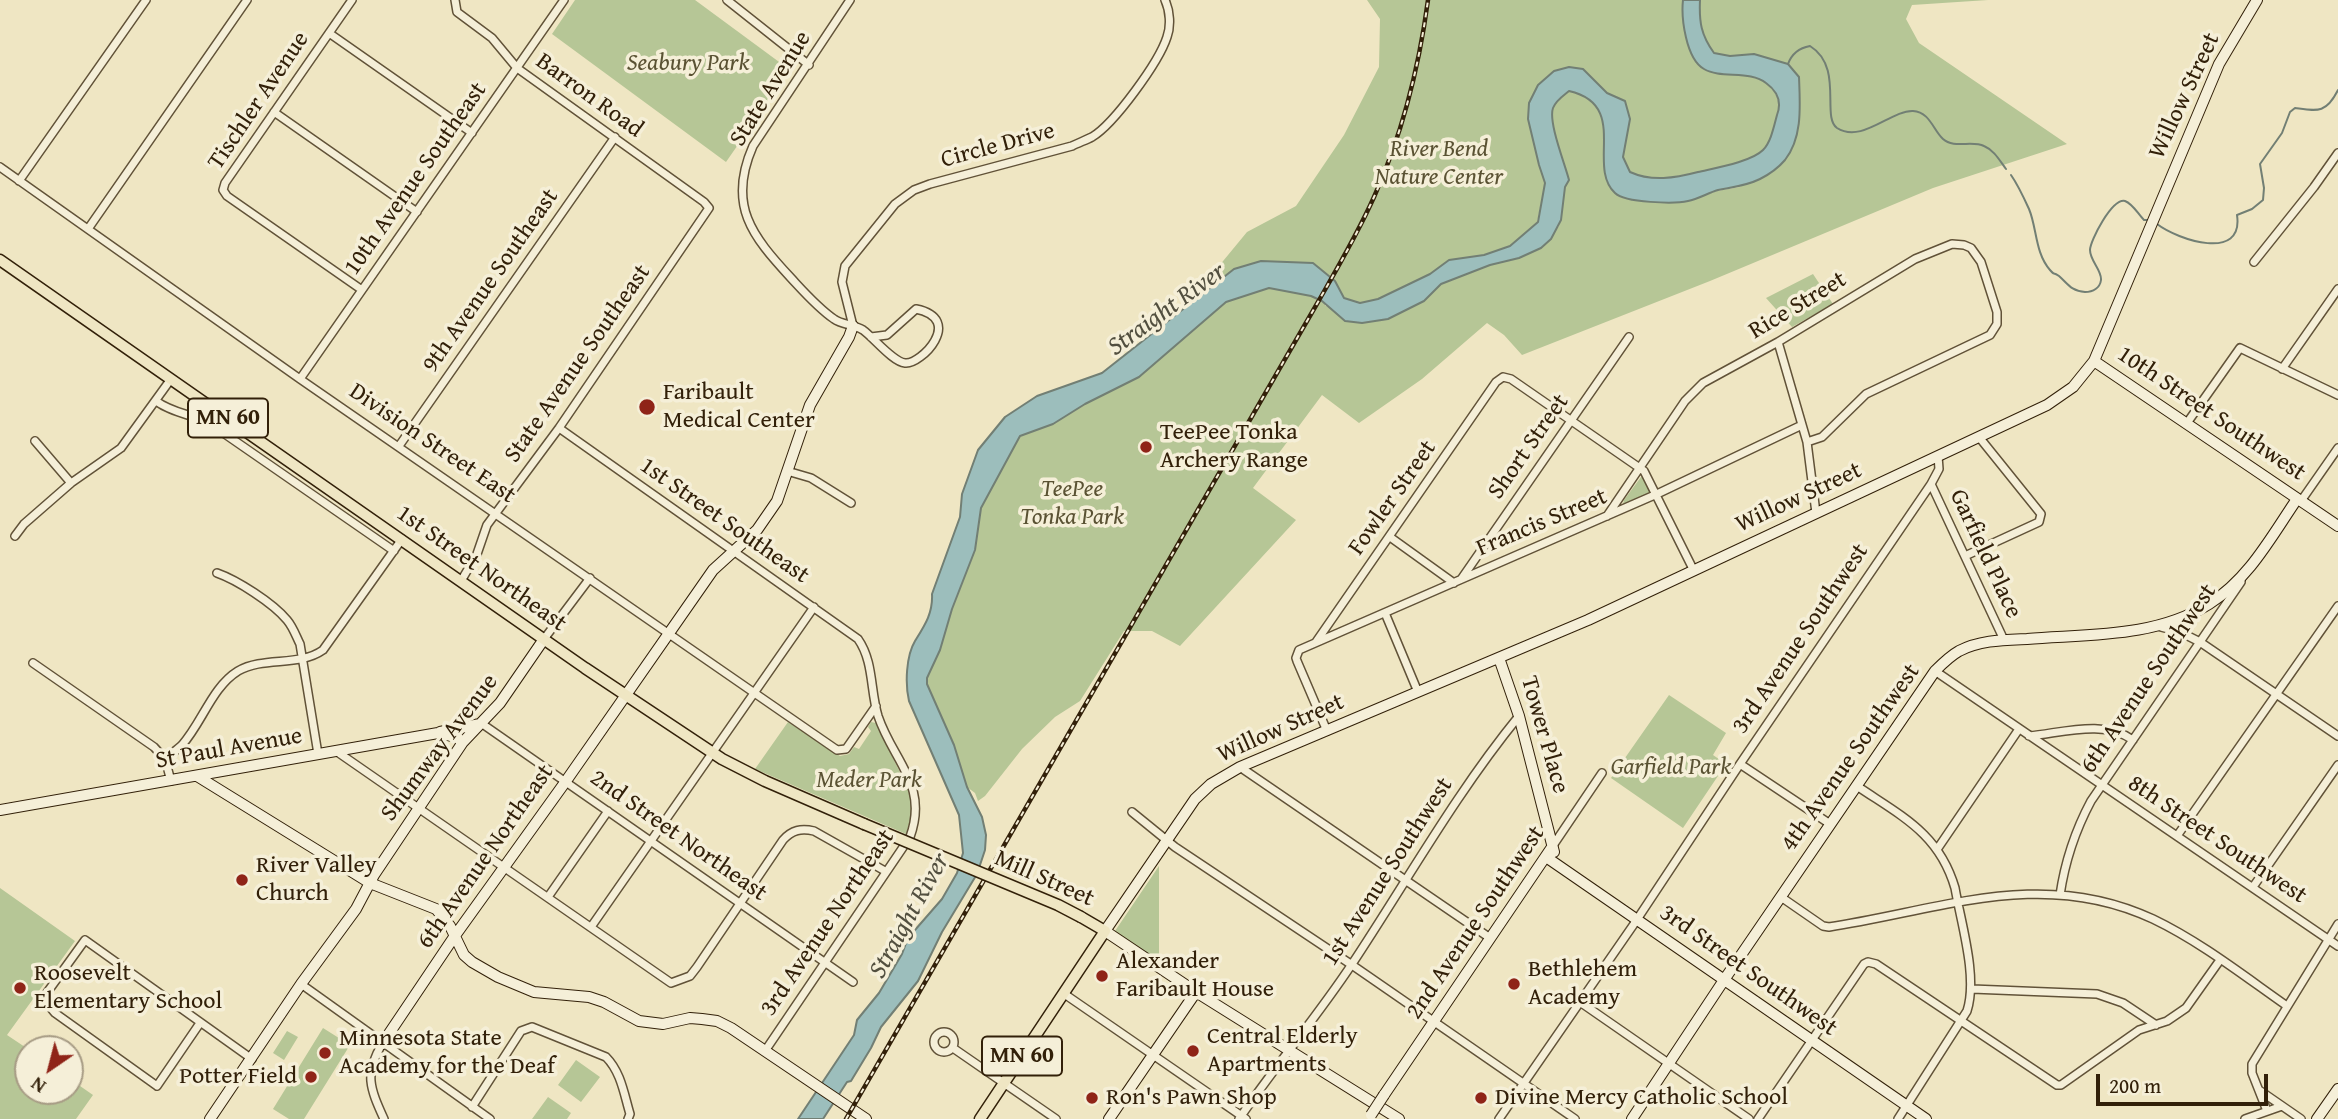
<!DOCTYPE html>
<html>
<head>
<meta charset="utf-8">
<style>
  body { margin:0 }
  #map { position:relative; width:2338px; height:1119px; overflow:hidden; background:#efe6c3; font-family:"Gentium Book Plus",serif }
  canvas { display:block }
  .north { position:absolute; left:14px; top:1035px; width:70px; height:70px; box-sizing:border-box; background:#f5efd8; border:2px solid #a79c85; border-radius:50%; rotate:215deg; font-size:19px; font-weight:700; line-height:28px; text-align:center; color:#322009 }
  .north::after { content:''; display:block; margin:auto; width:24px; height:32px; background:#8f2418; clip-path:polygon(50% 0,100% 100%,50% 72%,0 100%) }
  .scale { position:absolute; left:2096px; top:1074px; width:172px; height:32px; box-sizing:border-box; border:4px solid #322009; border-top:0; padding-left:9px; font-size:21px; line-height:24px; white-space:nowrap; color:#322009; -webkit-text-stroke:5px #f5efd8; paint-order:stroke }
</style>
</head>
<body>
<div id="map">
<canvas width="2338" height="1119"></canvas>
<div class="north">N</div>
<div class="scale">200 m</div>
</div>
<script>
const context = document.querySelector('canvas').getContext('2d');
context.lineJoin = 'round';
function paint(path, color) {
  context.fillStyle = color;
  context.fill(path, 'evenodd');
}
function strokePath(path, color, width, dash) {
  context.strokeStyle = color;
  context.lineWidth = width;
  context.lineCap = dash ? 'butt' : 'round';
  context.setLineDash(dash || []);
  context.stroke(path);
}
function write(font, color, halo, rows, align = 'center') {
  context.font = font + ' "Gentium Book Plus",serif';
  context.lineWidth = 7;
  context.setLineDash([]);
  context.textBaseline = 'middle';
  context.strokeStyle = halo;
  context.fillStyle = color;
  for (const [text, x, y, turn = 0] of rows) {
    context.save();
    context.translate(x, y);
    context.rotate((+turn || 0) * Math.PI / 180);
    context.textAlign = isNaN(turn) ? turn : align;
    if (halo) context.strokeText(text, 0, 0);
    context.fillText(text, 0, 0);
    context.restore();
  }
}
paint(new Path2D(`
  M 575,0 L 695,0 L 790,70 L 726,162 L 552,34 Z
  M 1367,0 L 1683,0 C 1681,18 1686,59 1704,69 C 1721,79 1750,70 1766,83 C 1777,91 1781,103 1777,115 C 1774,126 1771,142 1763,150 C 1750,163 1715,168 1698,172 C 1675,177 1652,182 1630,172 L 1623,157 L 1630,119 L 1625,101 L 1607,93 L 1583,69 L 1529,103 L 1528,119 L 1539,165 L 1545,183 L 1537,223 L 1510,246 L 1484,255 L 1449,260 L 1430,274 L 1378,299 L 1360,304 L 1344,298 L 1335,282 L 1325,306 L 1406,309 L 1424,301 L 1441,284 L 1490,265 L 1519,258 L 1541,248 L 1559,226 L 1565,187 L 1569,179 C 1565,164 1548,121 1553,108 C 1556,100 1563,96 1569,91 C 1576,93 1585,94 1591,99 C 1607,113 1605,142 1603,160 L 1633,201 L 1687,201 L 1717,191 L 1740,187 L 1798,108 L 1799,77 L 1754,54 L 1730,56 L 1714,53 C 1701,35 1699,22 1700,0 L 1988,0 L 1912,5 L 1906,19 L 1919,43 L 2067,144 L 1933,188 L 1710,281 L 1522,355 L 1504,335 L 1487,323 L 1422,379 L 1359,423 L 1322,395 L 1253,488 L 1296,520 L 1180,646 L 1152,631 L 1124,631 L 1080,701 L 1055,717 L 1022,749 L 985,796 L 978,801 L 975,793 L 967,787 L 954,745 L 927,683 L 927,678 L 940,650 L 952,609 L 975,550 L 981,508 L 1020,436 L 1053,424 L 1085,404 L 1139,377 L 1225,302 L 1214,272 L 1247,232 L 1296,206 L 1344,135 L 1379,67 L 1380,19 Z
  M 1813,274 L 1833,304 L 1792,327 L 1766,298 Z
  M 1641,477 L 1645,477 L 1652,493 L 1623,504 L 1624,500 Z
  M 1669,695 L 1726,733 L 1713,755 L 1726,764 L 1683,828 L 1611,778 Z
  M 788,722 L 840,756 L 849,754 L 854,747 L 859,749 L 871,731 L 868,727 L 871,722 L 876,723 L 911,795 L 912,814 L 906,834 L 755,769 Z
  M 1159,866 L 1159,961 L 1115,931 Z
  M 0,888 L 75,941 L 7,1035 L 28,1049 L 28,1091 L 70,1091 L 70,1079 L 93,1095 L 76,1119 L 0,1119 Z
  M 323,1028 L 350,1045 L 304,1119 L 289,1119 L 273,1109 Z
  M 287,1031 L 298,1037 L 284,1060 L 273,1053 Z
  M 576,1060 L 600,1077 L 581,1102 L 558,1085 Z
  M 548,1097 L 571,1113 L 567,1119 L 532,1119 Z`), '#b6c696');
const water = new Path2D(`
  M 1683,0 L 1700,0 C 1699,22 1701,35 1714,53 L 1730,56 L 1754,54 L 1788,64 L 1799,77 C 1800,105 1803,137 1785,160 C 1779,167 1768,175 1760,179 C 1746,186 1733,187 1718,190 C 1708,193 1698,199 1688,201 C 1675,204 1625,203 1615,193 C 1586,166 1630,105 1569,91 C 1563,96 1556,100 1553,108 C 1548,122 1565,164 1569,180 L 1565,187 L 1561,220 L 1551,239 L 1541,248 L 1519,258 L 1490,265 L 1441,284 L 1424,301 L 1388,319 L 1362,323 L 1345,321 L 1322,301 L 1311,296 L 1269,288 L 1226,302 L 1139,377 L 1085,404 L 1053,424 L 1020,436 L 981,508 L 975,550 L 952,609 L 940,650 L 927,678 L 927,684 L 954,745 L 967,787 L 982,817 L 986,835 L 985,850 L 977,874 L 942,932 L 918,981 L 881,1027 L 871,1048 L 851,1081 L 847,1082 L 823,1119 L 798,1119 L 854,1035 L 857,1020 L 879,993 L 902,954 L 908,938 L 942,899 L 957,873 L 963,853 L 959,815 L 909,701 C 905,684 906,656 915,641 C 925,625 933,613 932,594 L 960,517 L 962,494 L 978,450 L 1005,417 L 1037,396 L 1102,373 L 1234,269 L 1261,261 L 1313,263 L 1335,281 L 1344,298 L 1360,303 L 1378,299 L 1430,274 L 1449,260 L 1484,255 L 1510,246 L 1538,222 L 1545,183 L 1539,165 L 1528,119 L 1529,103 L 1538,85 L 1554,71 L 1569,67 L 1583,69 L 1607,93 L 1625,101 L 1630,119 L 1623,157 L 1630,172 C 1652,182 1675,178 1698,172 C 1715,168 1751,162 1763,150 C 1771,142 1774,126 1777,115 C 1782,102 1777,91 1766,83 C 1750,70 1721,79 1704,69 C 1686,59 1681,18 1683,0 Z`);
paint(water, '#9cbebc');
strokePath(water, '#727f74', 2);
strokePath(new Path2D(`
  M 1788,64 C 1792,53 1799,48 1810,46 C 1844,67 1821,117 1837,128 C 1862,144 1891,110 1913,111 C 1930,112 1933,130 1943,139 C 1954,149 1972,140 1984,146 C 1994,150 2000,161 2006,169
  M 2011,175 C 2018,185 2024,198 2029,209 C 2037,228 2035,253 2050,270 C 2055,276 2052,271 2059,276 C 2068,284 2071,291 2085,292 C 2093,292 2100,288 2101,280 C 2102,270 2090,261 2090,250 C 2090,241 2112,198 2125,201 C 2133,204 2138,214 2144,220 L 2148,220
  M 2157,224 C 2178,240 2244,262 2237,215 L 2252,209 L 2263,200 L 2264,188 L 2260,164 L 2282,133 L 2290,112 L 2295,108 C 2317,111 2326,114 2338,90`), '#727f74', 2);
const street = new Path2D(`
  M 352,0 L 225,183 L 223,190 L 227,196 L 362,290
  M 455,0 L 457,12 L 492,38 L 517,68 L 704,202 L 709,208 L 559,428 L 487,525 L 477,554 L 461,581
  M 727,0 L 809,65
  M 850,0 L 753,146 C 727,205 752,236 791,278 C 804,292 818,308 834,319 C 842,325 854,324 863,330 C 874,338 893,362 905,363 C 921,365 965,319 916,309 L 887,335 L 871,337
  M 329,33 L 472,133
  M 274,112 L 417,212
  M 0,167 L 300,379 L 837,750 L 846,749 L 876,706
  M 19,181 L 146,0
  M 88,229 L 247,0
  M 2254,262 L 2314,187 L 2338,153
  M 853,326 L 842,282 L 845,266 L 895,204 L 914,190 L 930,184 L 1072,146 C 1078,143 1086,140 1092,137 C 1114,124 1159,62 1167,37 C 1171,26 1170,11 1165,0
  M 1778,342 L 1807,442
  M 2282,369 L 2338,289
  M 300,379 L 564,0
  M 156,401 C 172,413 191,414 209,423 L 394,551
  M 2187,423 L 2240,348 L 2338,395
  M 559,428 L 858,639 C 874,662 870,690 878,716 C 893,761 929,785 910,837 L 765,1051
  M 35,441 L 71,483
  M 399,446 L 615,137
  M 787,471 L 811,478 L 851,503
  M 1931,484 L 2004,640
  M 2301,501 L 2338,448
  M 1607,516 L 1685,401 L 1703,383 L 1778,342 L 1915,259 L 1952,244 L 1964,245 L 1971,248 L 1981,262 L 1997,312 L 1997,324 L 1990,335 L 1866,394 L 1822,437 L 1807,442 L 1816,513
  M 15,536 L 24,524 L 71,483 L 121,448 L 171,379
  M 1390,537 L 1454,583
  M 1965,556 L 2039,522 L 2041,514 L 1979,437
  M 217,573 C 237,580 273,603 287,620 C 293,627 296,636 300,644 L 318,754
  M 1462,578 L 1629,337
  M 1385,613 L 1418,692
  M 2161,627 L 2180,632 L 2200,642 L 2338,736
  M 544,639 L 590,578
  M 1316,642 L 1496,382 L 1503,377 L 1511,379 L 1644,471 L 1694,571
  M 33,663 L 154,747 L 165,759 L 171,781
  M 1935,671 L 2338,946
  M 481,723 L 853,982
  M 1327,731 L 1297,661 L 1296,658 L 1299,650 L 1657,494 L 1802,425
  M 2029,736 C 2062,733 2104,719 2133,740
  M 336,751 L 671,983 L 690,976 L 697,967 L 783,840 C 792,830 801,828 814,831 L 885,871
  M 165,759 C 170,754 177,750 182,745 C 202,723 212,687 238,671 C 264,656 299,667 323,650 L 402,539
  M 1740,764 L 1830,824
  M 1240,767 L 1490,938
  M 1857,786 C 1901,816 1939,833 1955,888 C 1961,923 1978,977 1967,1011 L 1898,1119
  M 1132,812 L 1175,847 L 1352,965 L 1575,1119
  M 2177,836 L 2338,606
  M 1552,847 L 1602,773
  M 1938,848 L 2019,729
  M 2253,887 L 2338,765
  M 2060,895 C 2065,861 2075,831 2091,801 L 2241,582
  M 548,897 L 608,811
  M 1781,897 L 1823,926 L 1829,927 C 1941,910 2042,867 2153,919 C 2201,942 2244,976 2287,1006
  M 591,927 L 814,607
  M 301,984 L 490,1119
  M 1972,989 L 2097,994 L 2123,1003 L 2156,1025
  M 1063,993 L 1246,1119
  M 1580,1002 L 1749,1119
  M 200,1023 L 157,1086 L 55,1013 L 45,1001 L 46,994 L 85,940 L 252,1059
  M934 1042a10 10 0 1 1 20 0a10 10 0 1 1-20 0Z
  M 382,1044 C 364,1074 370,1088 384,1119
  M 953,1048 L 1056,1119
  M 2259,1090 L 2301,1119
  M 472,1107 L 521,1031 L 532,1027 L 606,1057 C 621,1072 624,1094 630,1114 L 628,1119
  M 2267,1111 L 2252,1073 L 2252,1064 L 2338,924
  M 1239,1119 C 1275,1066 1317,1017 1352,964 C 1407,881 1456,793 1519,716
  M 1499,1119 L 1634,924 L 1740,764 L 1931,484 L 1939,469 L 1938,456
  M 1758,1119 L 1864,964 L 1868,962 L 1876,964 L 2057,1085 L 2061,1085 L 2139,1030 L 2167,1021 L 2186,1008 L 2220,960
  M 2245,1119 L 2282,1106`);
const secondary = new Path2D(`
  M 2094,361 L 2338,526
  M 1499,658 L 1519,716 L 1554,852
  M 440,732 L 480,724
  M 197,776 L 370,883 L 436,909 L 450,926 L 464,955 L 472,962 L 498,977 L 534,992 L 589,997 L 604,1002 L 639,1021 L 663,1024 L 690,1018 L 702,1019 L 717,1021 L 731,1028 L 866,1119
  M 0,810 L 438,733 L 456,737 L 463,742
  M 1546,857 L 1926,1119
  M 382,1044 L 454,937 L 566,781 L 713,570 L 757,530 L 777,501 L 810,405 L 849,337 L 853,326
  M 1384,1095 L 1552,847
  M 210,1119 L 301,984 L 356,909 L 374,875 L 463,742 L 500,703 L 544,639
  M 1109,1119 L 1196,992
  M 1399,1119 L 1196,992 L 1105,931 L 1195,799 L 1211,784 L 1240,767 L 1588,620 L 2047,405 L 2073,387 L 2094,361 L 2219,64 L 2257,0
  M 1632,1119 L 1724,980 L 1935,671 C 1942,664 1950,656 1959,651 C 1980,640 2004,640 2027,639 C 2087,634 2155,638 2209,604 C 2249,579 2271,537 2297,499
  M 2317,1119 L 2338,1089`);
const primary = new Path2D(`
  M 0,260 L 585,668 L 722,759 L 765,781 L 864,824
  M 980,1119 L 1105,931 L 1081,917`);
strokePath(street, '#615238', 10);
strokePath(secondary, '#322009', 12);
strokePath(primary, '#322009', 13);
strokePath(street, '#f5efd8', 7);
strokePath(secondary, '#f5efd8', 10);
strokePath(primary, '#efe6c3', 10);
const rail = new Path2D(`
  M 846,1119 L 1318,302 C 1338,267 1358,233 1374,197 C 1402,135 1419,67 1428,0`);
strokePath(rail, '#322009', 4.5);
strokePath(rail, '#f5efd8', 2, [5]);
const secondaryBridge = new Path2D(`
  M 1371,1115 L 1384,1095`);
const primaryBridge = new Path2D(`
  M 864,824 L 1058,905 L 1081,917`);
strokePath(secondaryBridge, '#322009', 12, []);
strokePath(primaryBridge, '#322009', 13, []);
strokePath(secondaryBridge, '#f5efd8', 10);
strokePath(primaryBridge, '#efe6c3', 10);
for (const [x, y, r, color] of [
  [647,407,9,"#8f2418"],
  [1146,447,7,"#8f2418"],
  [242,880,7,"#8f2418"],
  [1102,976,7,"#8f2418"],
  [1514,984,7,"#8f2418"],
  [20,988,7,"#8f2418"],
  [1193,1051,7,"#8f2418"],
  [325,1053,7,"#8f2418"],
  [311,1077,7,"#8f2418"],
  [1092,1098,7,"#8f2418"],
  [1481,1098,7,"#8f2418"]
]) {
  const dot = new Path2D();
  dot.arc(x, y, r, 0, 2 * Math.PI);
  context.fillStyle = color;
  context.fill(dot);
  strokePath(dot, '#f5efd8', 2.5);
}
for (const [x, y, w] of [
  [228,418,80],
  [1022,1056,80]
]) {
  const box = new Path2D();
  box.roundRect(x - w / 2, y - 19.5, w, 39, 5);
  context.fillStyle = '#f5efd8';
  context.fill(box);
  strokePath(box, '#322009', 2);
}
write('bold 23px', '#322009', null, [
  ["MN 60",228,418],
  ["MN 60",1022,1056]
]);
write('italic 24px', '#5a5233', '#f5efd8', [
  ["Seabury Park",688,64],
  ["River Bend",1439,150],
  ["Nature Center",1439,178],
  ["TeePee",1072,490],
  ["Tonka Park",1072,518],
  ["Garfield Park",1671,768],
  ["Meder Park",869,781]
]);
write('24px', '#322009', '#f5efd8', [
  ["State Avenue",771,89,-58],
  ["Barron Road",589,96,36],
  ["Willow Street",2185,96,-65],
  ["Tischler Avenue",259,101,-56],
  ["Circle Drive",998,146,-15],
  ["10th Avenue Southeast",416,179,-55],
  ["9th Avenue Southeast",491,281,-55],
  ["Rice Street",1798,306,-31],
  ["State Avenue Southeast",578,364,-55],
  ["10th Street Southwest",2211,414,34],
  ["Division Street East",432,444,34],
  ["Short Street",1529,447,-55],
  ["Fowler Street",1393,498,-55],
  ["Willow Street",1799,498,-25],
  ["1st Street Southeast",724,521,35],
  ["Francis Street",1542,523,-23],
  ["Garfield Place",1985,554,65],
  ["1st Street Northeast",481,569,35],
  ["3rd Avenue Southwest",1801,639,-56],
  ["6th Avenue Southwest",2149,679,-56],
  ["Willow Street",1281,729,-24],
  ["Tower Place",1544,735,74],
  ["Shumway Avenue",440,748,-53],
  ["St Paul Avenue",229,749,-10],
  ["4th Avenue Southwest",1851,758,-55],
  ["2nd Street Northeast",678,836,35],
  ["8th Street Southwest",2217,840,34],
  ["6th Avenue Northeast",486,857,-55],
  ["1st Avenue Southwest",1388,872,-57],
  ["Mill Street",1044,879,24],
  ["3rd Avenue Northeast",828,923,-56],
  ["2nd Avenue Southwest",1476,923,-56],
  ["3rd Street Southwest",1748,971,35]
]);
write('24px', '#322009', '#f5efd8', [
  ["Faribault",663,393],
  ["Medical Center",663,421],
  ["TeePee Tonka",1160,433],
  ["Archery Range",1160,461],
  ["River Valley",256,866],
  ["Church",256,894],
  ["Alexander",1116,962],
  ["Faribault House",1116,990],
  ["Bethlehem",1528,970],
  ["Academy",1528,998],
  ["Roosevelt",34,974],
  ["Elementary School",34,1002],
  ["Central Elderly",1207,1037],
  ["Apartments",1207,1065],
  ["Minnesota State",339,1039],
  ["Academy for the Deaf",339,1067],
  ["Potter Field",297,1077,"right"],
  ["Ron's Pawn Shop",1106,1098],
  ["Divine Mercy Catholic School",1495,1098]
], 'left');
write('italic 26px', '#524f3f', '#f5efd8', [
  ["Straight River",1167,310,-36],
  ["Straight River",910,916,-61]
]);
</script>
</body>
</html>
